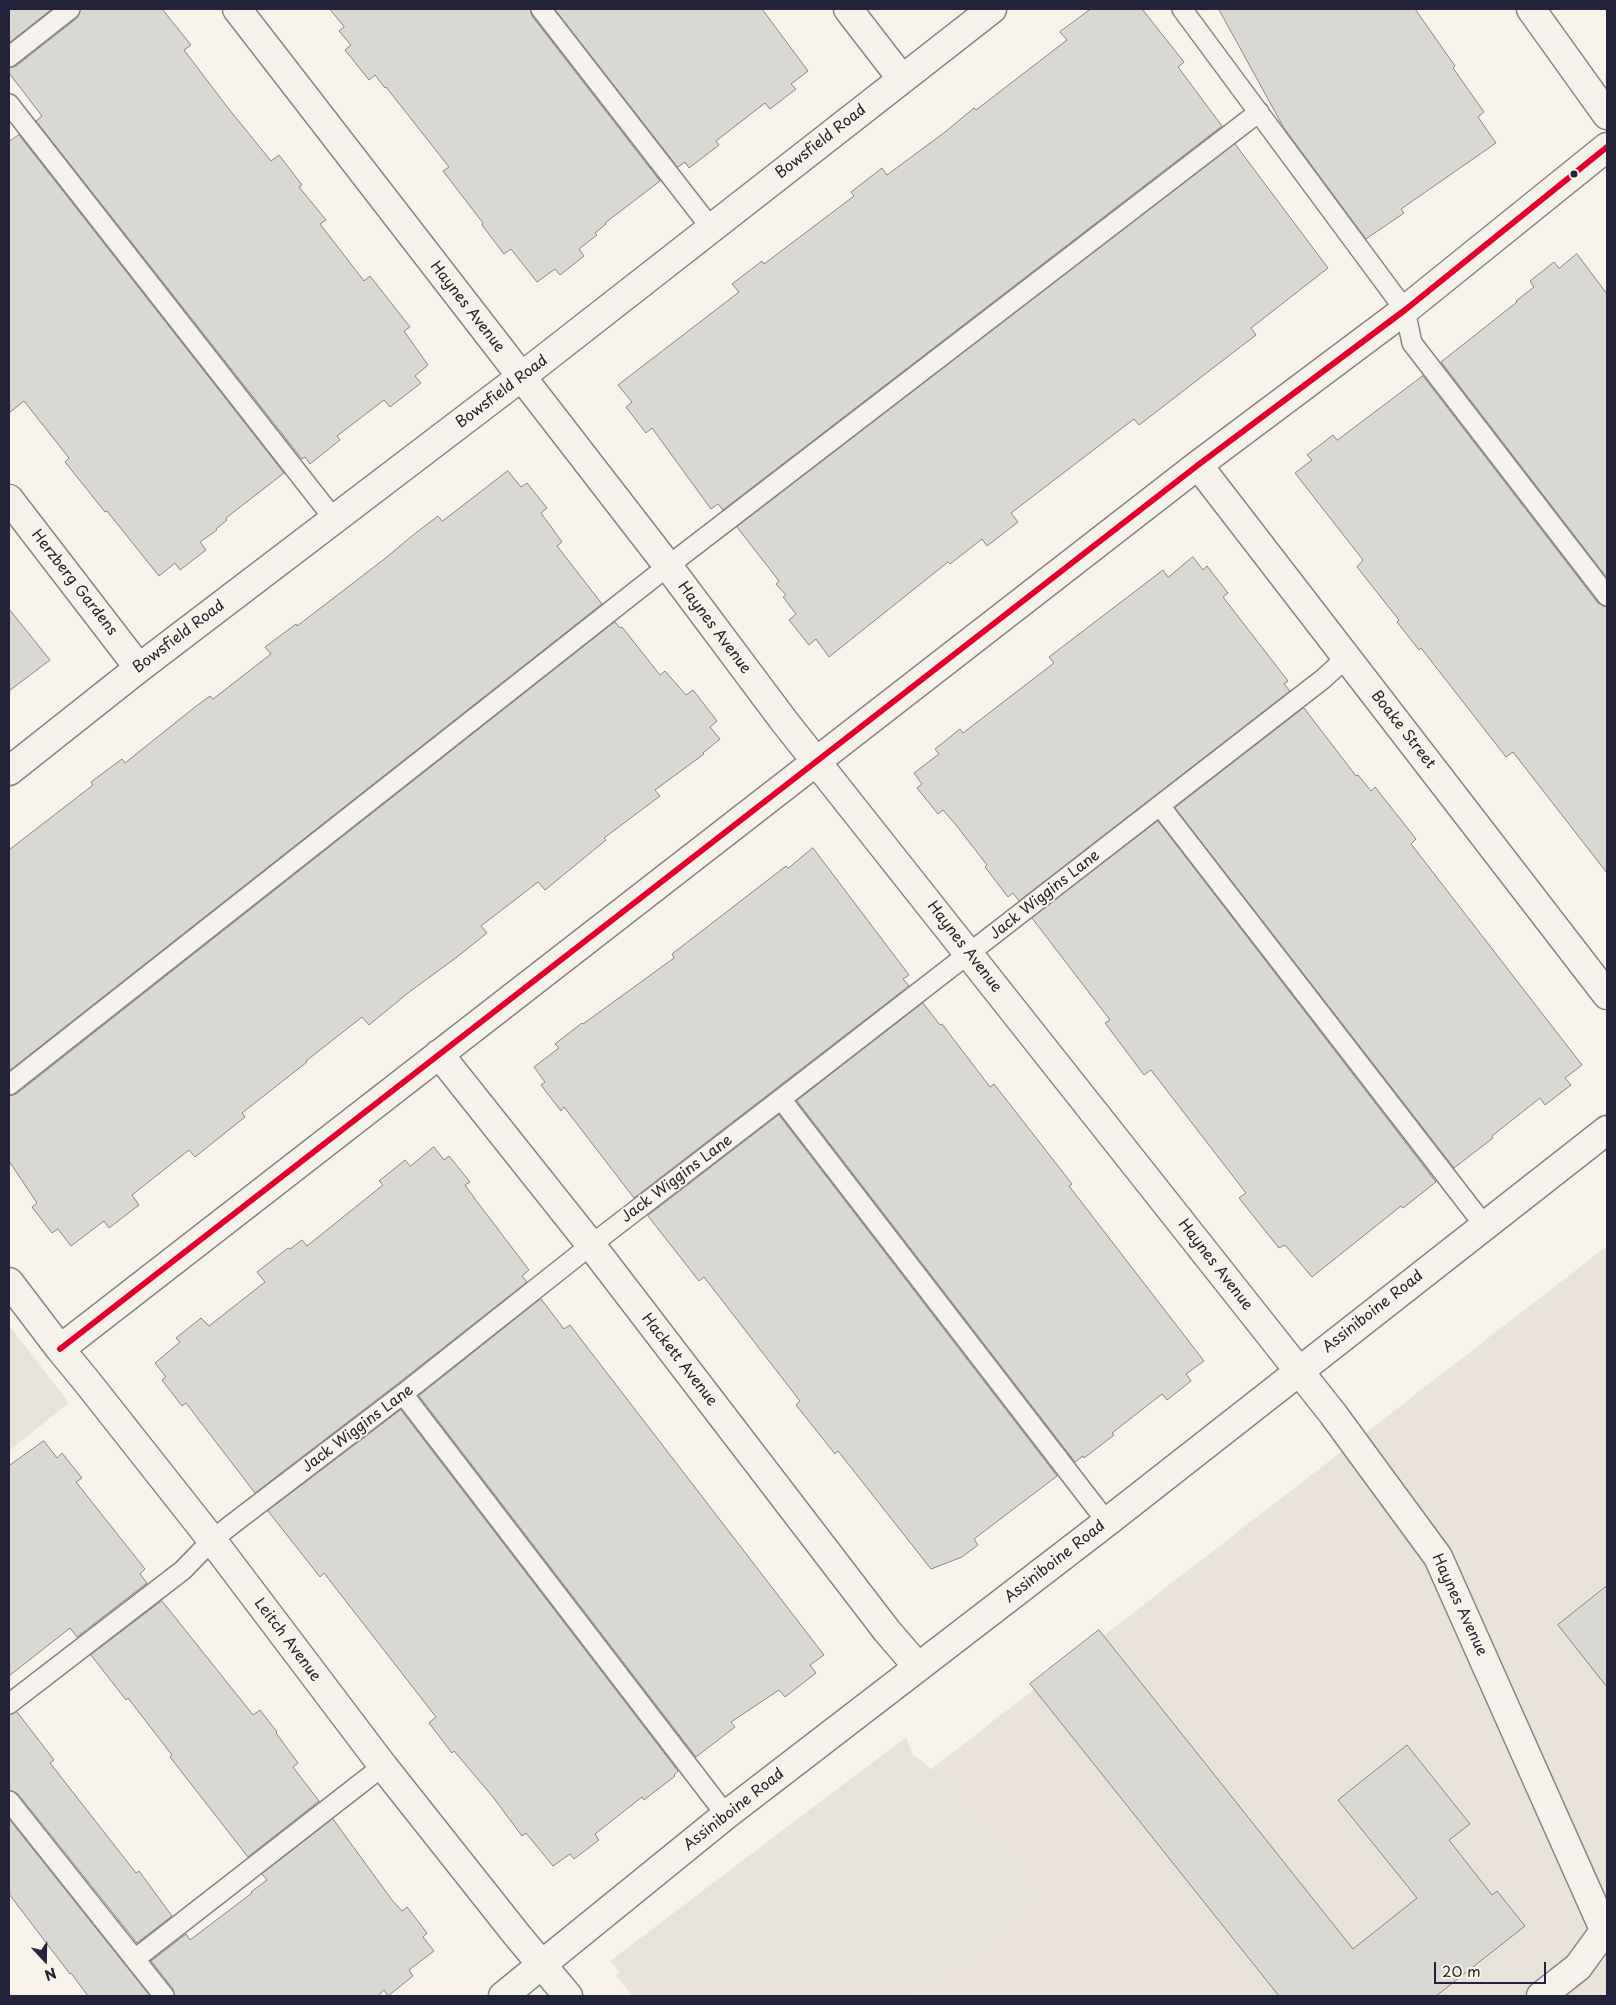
<!DOCTYPE html>
<html>
<head>
<meta charset="utf-8">
<style>
  body { margin:0 }
  #map { position:relative; width:1616px; height:2005px; overflow:hidden; background:#f7f3ea; font-family:"Playpen Sans",sans-serif }
  canvas { display:block }
  .frame { position:absolute; inset:0; border:10px solid #22223b; pointer-events:none }
  .north { position:absolute; left:20px; top:1935px; width:50px; height:50px; -webkit-text-stroke:4px #fcf5e5; paint-order:stroke; rotate:159deg; font-size:14px; font-weight:700; line-height:20px; text-align:center; color:#22223b }
  .north::after { content:''; display:block; margin:auto; width:18px; height:22px; background:#22223b; clip-path:polygon(50% 0,100% 100%,50% 72%,0 100%) }
  .scale { position:absolute; left:1434px; top:1962px; width:112px; height:22px; box-sizing:border-box; border:2px solid #22223b; border-top:0; padding-left:6px; font-size:15px; line-height:18px; white-space:nowrap; color:#22223b; -webkit-text-stroke:4px #fcf5e5; paint-order:stroke }
</style>
</head>
<body>
<div id="map">
<canvas width="1616" height="2005"></canvas>
<div class="frame"></div>
<div class="north">N</div>
<div class="scale">20 m</div>
</div>
<script>
const context = document.querySelector('canvas').getContext('2d');
context.lineJoin = 'round';
function paint(path, color) {
  context.fillStyle = color;
  context.fill(path, 'evenodd');
}
function strokePath(path, color, width, dash) {
  context.strokeStyle = color;
  context.lineWidth = width;
  context.lineCap = dash ? 'butt' : 'round';
  context.setLineDash(dash || []);
  context.stroke(path);
}
function write(font, color, halo, rows, align = 'center') {
  context.font = font + ' "Playpen Sans",sans-serif';
  context.lineWidth = 4;
  context.setLineDash([]);
  context.textBaseline = 'middle';
  context.strokeStyle = halo;
  context.fillStyle = color;
  for (const [text, x, y, turn = 0] of rows) {
    context.save();
    context.translate(x, y);
    context.rotate((+turn || 0) * Math.PI / 180);
    context.textAlign = isNaN(turn) ? turn : align;
    if (halo) context.strokeText(text, 0, 0);
    context.fillText(text, 0, 0);
    context.restore();
  }
}
paint(new Path2D(`
  M 1607,1246 L 1607,1996 L 638,1996 Z`), '#e9e3d9');
paint(new Path2D(`
  M 9,1325 L 69,1403 L 9,1451 Z
  M 906,1737 L 913,1755 L 925,1763 L 1037,1898 L 912,1996 L 633,1996 L 616,1976 L 620,1973 L 610,1961 Z`), '#e8e3da');
const building = new Path2D(`
  M 9,9 L 52,9 L 9,43 Z
  M 81,9 L 162,9 L 191,45 L 184,50 L 228,108 L 271,161 L 279,155 L 302,185 L 299,187 L 326,220 L 320,224 L 364,281 L 370,276 L 410,327 L 404,331 L 428,365 L 415,376 L 421,383 L 390,407 L 384,400 L 337,436 L 340,440 L 310,464 L 305,457 L 302,459 L 36,121 L 42,116 L 9,73 L 9,68 L 16,66 L 77,18 Z
  M 330,9 L 530,9 L 532,16 L 660,181 L 605,223 L 606,224 L 595,233 L 597,235 L 579,249 L 584,256 L 560,275 L 555,269 L 537,282 L 511,249 L 504,254 L 482,225 L 483,223 L 443,171 L 449,167 L 386,87 L 385,88 L 375,75 L 369,80 L 345,50 L 351,45 L 339,31 L 344,27 Z
  M 555,9 L 762,9 L 808,71 L 791,84 L 796,89 L 770,109 L 765,103 L 716,141 L 719,145 L 689,168 L 685,162 L 678,167 Z
  M 1091,9 L 1142,9 L 1184,62 L 1178,67 L 1222,126 L 723,510 L 718,504 L 711,509 L 652,428 L 646,433 L 626,407 L 632,402 L 618,385 L 739,292 L 732,284 L 762,261 L 764,264 L 854,196 L 851,192 L 882,168 L 887,175 L 945,132 L 974,108 L 976,110 L 1067,40 L 1060,32 Z
  M 1219,9 L 1415,9 L 1455,66 L 1453,68 L 1484,112 L 1478,117 L 1496,143 L 1401,209 L 1404,213 L 1366,239 L 1284,128 Z
  M 19,135 L 284,473 L 226,518 L 227,520 L 216,529 L 217,530 L 200,542 L 206,550 L 180,570 L 175,563 L 159,576 L 107,511 L 105,512 L 65,462 L 69,458 L 24,401 L 9,413 L 9,142 Z
  M 1235,144 L 1328,268 L 1251,328 L 1256,335 L 1226,358 L 1139,425 L 1134,419 L 1011,513 L 1018,522 L 987,546 L 982,539 L 950,564 L 948,562 L 829,657 L 816,639 L 809,645 L 789,620 L 796,614 L 783,597 L 786,595 L 776,584 L 779,581 L 737,527 Z
  M 1577,254 L 1607,294 L 1607,578 L 1441,362 L 1517,302 L 1516,301 L 1534,287 L 1530,281 L 1554,262 L 1559,268 Z
  M 1423,376 L 1598,603 L 1607,607 L 1607,873 L 1513,752 L 1506,757 L 1421,648 L 1419,650 L 1397,622 L 1399,620 L 1357,567 L 1363,560 L 1295,473 L 1312,460 L 1307,455 L 1333,435 L 1337,440 Z
  M 508,471 L 521,487 L 527,483 L 547,508 L 541,513 L 562,542 L 557,546 L 602,604 L 9,1071 L 9,850 L 93,785 L 91,782 L 122,759 L 125,763 L 195,707 L 210,696 L 213,699 L 271,654 L 265,647 L 296,624 L 297,626 L 387,557 L 413,535 L 438,516 L 442,521 Z
  M 1193,557 L 1203,570 L 1207,566 L 1228,593 L 1223,597 L 1288,681 L 1284,684 L 1290,691 L 1019,901 L 1013,893 L 1008,897 L 985,867 L 987,865 L 956,825 L 943,810 L 938,814 L 917,788 L 922,784 L 914,773 L 939,754 L 935,749 L 960,729 L 963,733 L 1054,663 L 1049,657 L 1163,570 L 1168,577 Z
  M 9,609 L 50,660 L 9,691 Z
  M 615,622 L 620,628 L 622,627 L 660,675 L 665,671 L 686,695 L 693,690 L 717,721 L 710,727 L 720,739 L 703,753 L 704,754 L 655,790 L 660,796 L 604,838 L 606,840 L 545,890 L 538,882 L 481,926 L 487,933 L 457,957 L 408,993 L 369,1025 L 362,1017 L 306,1061 L 307,1062 L 242,1113 L 245,1117 L 195,1157 L 189,1150 L 132,1195 L 139,1205 L 109,1228 L 104,1221 L 71,1246 L 58,1229 L 52,1233 L 32,1207 L 37,1203 L 9,1161 L 9,1096 L 16,1094 Z
  M 1304,708 L 1356,776 L 1358,775 L 1371,791 L 1375,787 L 1416,839 L 1411,844 L 1582,1065 L 1565,1078 L 1571,1085 L 1545,1105 L 1540,1098 L 1492,1136 L 1493,1138 L 1454,1168 L 1175,808 Z
  M 1158,821 L 1436,1182 L 1403,1208 L 1401,1206 L 1312,1277 L 1285,1245 L 1279,1248 L 1239,1198 L 1246,1193 L 1151,1070 L 1144,1075 L 1105,1023 L 1110,1020 L 1032,918 Z
  M 813,848 L 909,975 L 903,979 L 909,986 L 634,1198 L 564,1107 L 561,1111 L 541,1085 L 545,1082 L 534,1067 L 559,1048 L 555,1044 L 582,1023 L 583,1024 L 674,958 L 672,954 L 786,866 L 788,868 Z
  M 923,1003 L 940,1025 L 942,1024 L 990,1087 L 994,1084 L 1072,1184 L 1069,1186 L 1204,1361 L 1186,1374 L 1191,1381 L 1167,1400 L 1162,1394 L 1112,1433 L 1114,1435 L 1084,1458 L 1083,1456 L 1075,1462 L 797,1101 Z
  M 779,1115 L 1057,1476 L 974,1539 L 978,1545 L 962,1557 L 931,1569 L 838,1451 L 835,1454 L 796,1405 L 800,1401 L 704,1277 L 699,1281 L 648,1216 Z
  M 434,1147 L 444,1160 L 449,1156 L 470,1182 L 465,1185 L 475,1199 L 529,1270 L 522,1276 L 527,1282 L 396,1385 L 255,1493 L 186,1403 L 182,1406 L 162,1380 L 166,1377 L 155,1363 L 180,1342 L 176,1338 L 201,1318 L 209,1326 L 265,1282 L 257,1272 L 288,1248 L 290,1249 L 302,1240 L 307,1246 L 383,1185 L 379,1181 L 405,1160 L 410,1166 Z
  M 541,1299 L 564,1329 L 570,1325 L 824,1655 L 810,1665 L 816,1673 L 785,1697 L 779,1690 L 731,1722 L 735,1727 L 696,1757 L 419,1396 Z
  M 401,1410 L 678,1771 L 674,1775 L 675,1776 L 644,1800 L 642,1797 L 595,1834 L 599,1840 L 574,1859 L 570,1854 L 553,1866 L 526,1833 L 522,1836 L 493,1797 L 454,1751 L 452,1753 L 429,1723 L 436,1717 L 324,1573 L 320,1577 L 268,1511 Z
  M 44,1441 L 57,1458 L 62,1453 L 82,1478 L 76,1482 L 145,1569 L 140,1574 L 147,1583 L 77,1637 L 70,1628 L 9,1676 L 9,1466 Z
  M 1607,1586 L 1607,1687 L 1558,1625 Z
  M 162,1601 L 253,1715 L 260,1710 L 277,1732 L 276,1733 L 298,1763 L 293,1767 L 319,1801 L 248,1857 L 170,1757 L 172,1755 L 128,1698 L 126,1700 L 91,1655 Z
  M 1099,1630 L 1353,1949 L 1417,1898 L 1338,1800 L 1407,1745 L 1470,1824 L 1449,1840 L 1492,1895 L 1497,1891 L 1525,1926 L 1436,1996 L 1279,1996 L 1030,1684 Z
  M 17,1712 L 54,1760 L 50,1763 L 136,1873 L 139,1871 L 172,1916 L 137,1943 L 18,1794 L 9,1790 L 9,1715 Z
  M 9,1819 L 150,1996 L 88,1996 L 71,1973 L 70,1974 L 9,1894 Z
  M 333,1819 L 392,1900 L 402,1911 L 407,1907 L 427,1933 L 423,1937 L 434,1951 L 409,1970 L 413,1976 L 388,1996 L 384,1990 L 378,1996 L 175,1996 L 173,1989 L 151,1961 L 186,1934 L 190,1940 L 252,1893 L 251,1892 L 267,1880 L 262,1874 Z`);
paint(building, '#dad8d2');
strokePath(building, '#868485', 1);
const lane = new Path2D(`
  M 541,9 L 711,228
  M 1182,9 L 1405,310 L 1412,343 L 1607,596
  M 9,57 L 70,9
  M 9,104 L 334,519
  M 1160,806 L 1484,1225
  M 9,1085 L 668,566 L 1259,112
  M 781,1099 L 1107,1522
  M 403,1394 L 726,1815
  M 9,1704 L 183,1570 L 212,1540 L 235,1522 L 403,1394 L 591,1245 L 781,1099 L 1323,679 L 1347,657
  M 9,1801 L 164,1996
  M 135,1959 L 383,1766`);
const street = new Path2D(`
  M 237,9 L 668,566 L 784,721 L 1333,1414 L 1438,1557 L 1607,1936
  M 848,9 L 902,79
  M 1198,465 L 1607,995
  M 9,499 L 139,668
  M 9,771 L 139,668 L 521,377 L 992,9
  M 439,1054 L 591,1245 L 887,1631 L 918,1667
  M 9,1282 L 60,1349 L 88,1383 L 212,1540 L 383,1766 L 517,1935 L 568,1996
  M 60,1349 L 1198,465 L 1405,310 L 1607,147
  M 503,1996 L 726,1815 L 1107,1522 L 1607,1130
  M 1541,1996 L 1578,1967 L 1607,1927`);
const secondary = new Path2D(`
  M 1531,9 L 1607,115`);
strokePath(lane, '#868485', 22);
strokePath(street, '#868485', 31);
strokePath(secondary, '#868485', 31);
strokePath(lane, '#f5f2ec', 19);
strokePath(street, '#f5f2ec', 28);
strokePath(secondary, '#f5f2ec', 28);
strokePath(new Path2D(`
  M 60,1349 L 1198,465 L 1405,310 L 1607,147`), '#e4002b', 6);
for (const [x, y, r, color] of [
  [1574,174,4.5,"#22223b"]
]) {
  const dot = new Path2D();
  dot.arc(x, y, r, 0, 2 * Math.PI);
  context.fillStyle = color;
  context.fill(dot);
  strokePath(dot, '#fcf5e5', 2);
}
write('15px', '#22223b', '#fcf5e5', [
  ["Bowsfield Road",821,142,-38],
  ["Haynes Avenue",467,307,52],
  ["Bowsfield Road",502,392,-37],
  ["Herzberg Gardens",74,583,52],
  ["Haynes Avenue",714,628,53],
  ["Bowsfield Road",179,637,-37],
  ["Boake Street",1403,730,52],
  ["Jack Wiggins Lane",1045,895,-38],
  ["Haynes Avenue",964,947,52],
  ["Jack Wiggins Lane",677,1179,-37],
  ["Haynes Avenue",1215,1265,52],
  ["Assiniboine Road",1373,1312,-38],
  ["Hackett Avenue",679,1360,52],
  ["Jack Wiggins Lane",358,1429,-37],
  ["Assiniboine Road",1055,1562,-38],
  ["Haynes Avenue",1459,1605,65],
  ["Leitch Avenue",287,1640,53],
  ["Assiniboine Road",734,1810,-38]
]);
</script>
</body>
</html>
